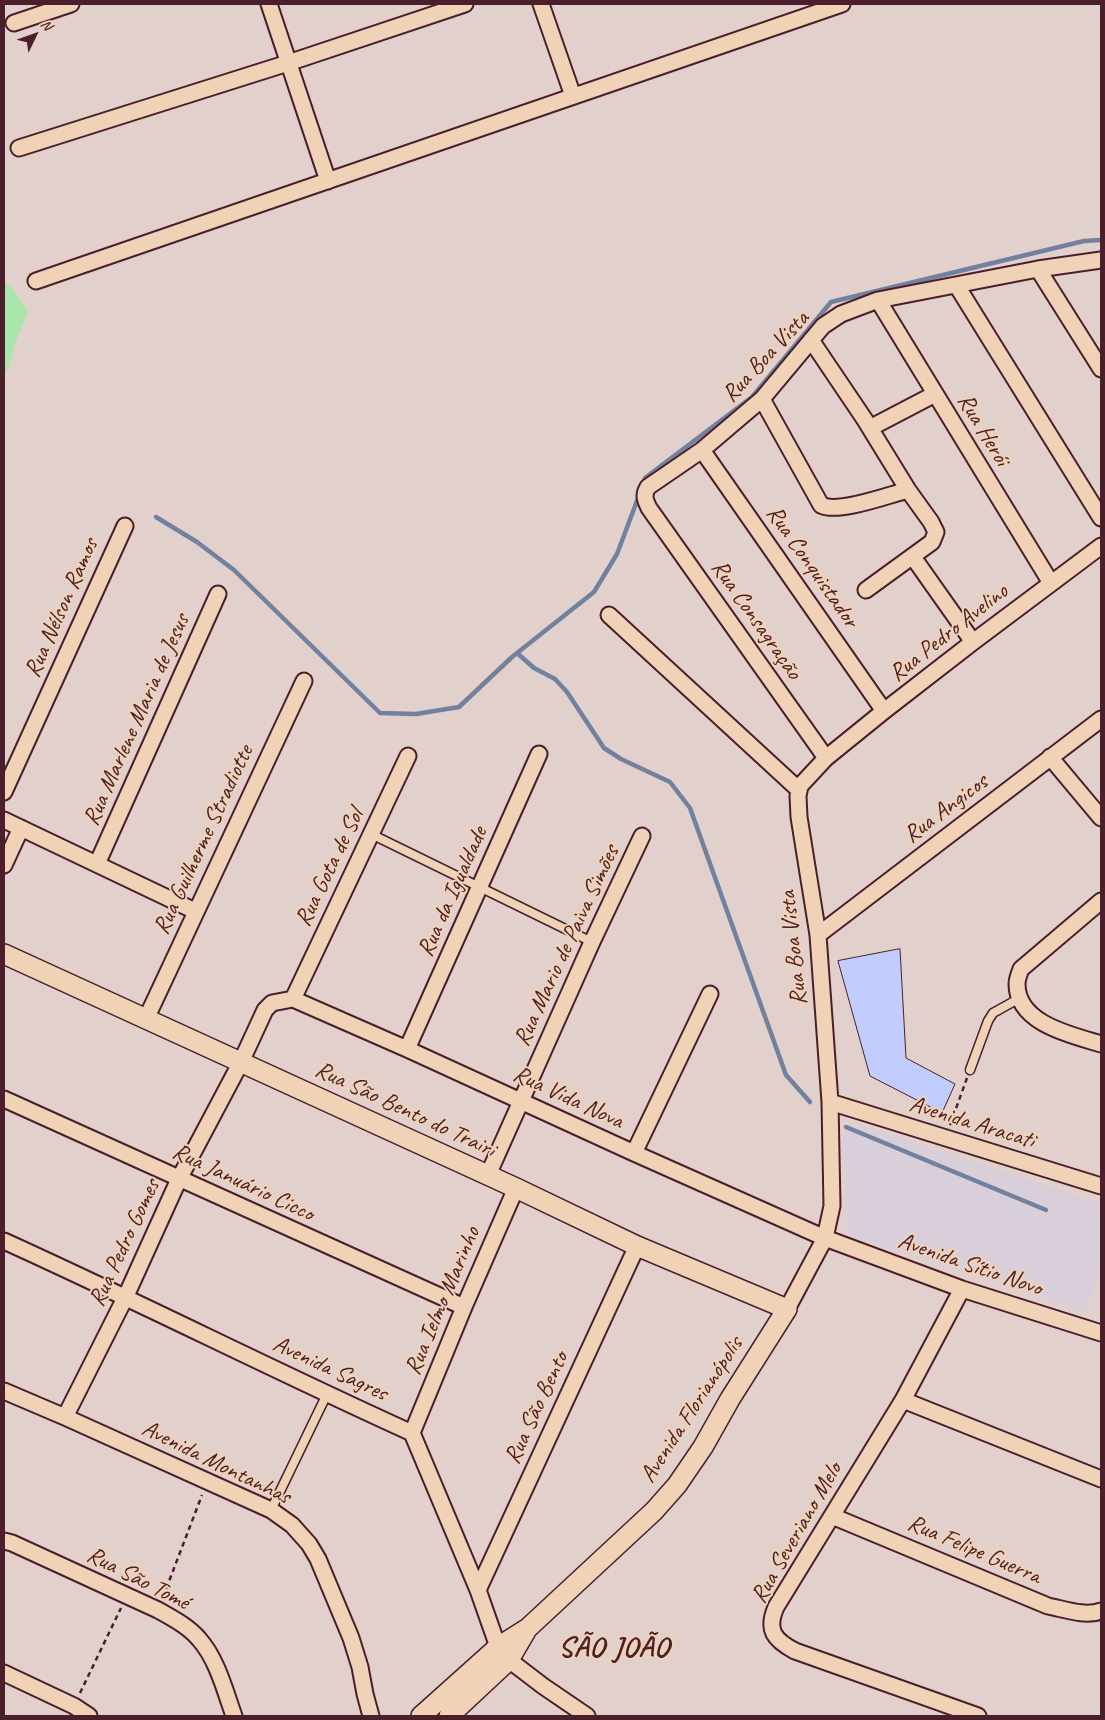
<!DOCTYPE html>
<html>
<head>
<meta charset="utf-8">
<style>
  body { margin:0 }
  #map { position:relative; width:1105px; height:1720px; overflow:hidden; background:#e2d0cc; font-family:Caveat,sans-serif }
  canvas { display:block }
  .frame { position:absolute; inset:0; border:5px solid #4a1f2b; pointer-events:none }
  .north { position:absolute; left:10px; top:10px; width:50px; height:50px; -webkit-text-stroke:4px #f0d2b6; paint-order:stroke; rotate:48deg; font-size:14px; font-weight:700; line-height:20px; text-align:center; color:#4a1f2b }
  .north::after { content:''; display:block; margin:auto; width:18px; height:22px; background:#4a1f2b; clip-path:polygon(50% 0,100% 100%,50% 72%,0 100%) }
</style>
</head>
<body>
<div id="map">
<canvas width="1105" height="1720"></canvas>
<div class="frame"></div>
<div class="north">N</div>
</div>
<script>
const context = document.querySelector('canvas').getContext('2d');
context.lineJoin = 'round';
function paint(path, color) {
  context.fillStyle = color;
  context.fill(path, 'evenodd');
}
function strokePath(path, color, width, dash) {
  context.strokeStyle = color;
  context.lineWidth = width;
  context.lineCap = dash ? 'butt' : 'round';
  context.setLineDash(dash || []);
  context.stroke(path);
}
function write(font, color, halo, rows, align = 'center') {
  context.font = font + ' Caveat,sans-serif';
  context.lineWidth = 4;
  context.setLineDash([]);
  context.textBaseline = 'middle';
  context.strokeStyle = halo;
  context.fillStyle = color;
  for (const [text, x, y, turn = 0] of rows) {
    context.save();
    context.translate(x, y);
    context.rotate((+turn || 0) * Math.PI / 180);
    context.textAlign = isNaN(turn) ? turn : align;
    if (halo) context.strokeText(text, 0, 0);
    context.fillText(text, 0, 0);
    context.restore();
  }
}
paint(new Path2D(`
  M 860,1125 L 1101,1204 L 1101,1264 L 1086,1312 L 850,1236 L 847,1227 L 843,1133 Z`), '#d8cfdb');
paint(new Path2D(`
  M 4,283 L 9,285 L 28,311 L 14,347 L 8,369 L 4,376 Z`), '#aae6ac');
strokePath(new Path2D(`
  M 642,486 L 645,478 L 752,397 L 831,302 L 1084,241 L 1101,240
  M 156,517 L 197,542 L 234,570 L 380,713 L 416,714 L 459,707 L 512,657 L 594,592 L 617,554 L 640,493
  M 517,653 L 534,668 L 555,679 L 567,692 L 604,748 L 621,759 L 670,782 L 690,808 L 786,1075 L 810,1102
  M 846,1127 L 1046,1210`), '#72819e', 4.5);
const building = new Path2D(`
  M 900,949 L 906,1058 L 955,1084 L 942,1113 L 870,1076 L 838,961 Z`);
paint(building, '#c1cdfe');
strokePath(building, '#4a1f2b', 1);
const service = new Path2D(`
  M 371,834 L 592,942
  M 970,1070 L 988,1021 L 993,1013 L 1020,998
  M 271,1510 L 327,1394`);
const minor = new Path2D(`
  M 269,4 L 328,181
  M 541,4 L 573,96
  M 14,23 L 71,4
  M 19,148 L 288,63 L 465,4
  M 1038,269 L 1101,369
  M 36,281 L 842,4
  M 957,286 L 1101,518
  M 878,300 L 1051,583
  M 811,340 L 865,420 L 908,490 L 931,522 L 936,532 L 932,542 L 866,590
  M 762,399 L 821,505 C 838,514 888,495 908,490
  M 870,428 L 935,394
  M 702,450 L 884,711
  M 913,557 L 973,642
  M 609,615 L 799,790
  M 1050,757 L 1101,818
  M 826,758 L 649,508 C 645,500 643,495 648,487 L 702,450 L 762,399 L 823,326 L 841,314 L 878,300 L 1038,269 L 1101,260
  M 4,792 L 125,526
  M 4,820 L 195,911
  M 97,864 L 218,594
  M 4,865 L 21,828
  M 1101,901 L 1021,969 C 1019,974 1017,980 1017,984 C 1017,1024 1072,1035 1101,1044
  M 818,935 L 1101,719
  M 293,999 L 407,1049 L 634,1153 L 825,1238 L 962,1289 L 1101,1333
  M 293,999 L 408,756
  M 146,1019 L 304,681
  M 407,1049 L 539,754
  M 4,1099 L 464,1307
  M 830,1102 L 1101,1186
  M 634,1153 L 710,994
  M 488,1175 L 592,942 L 642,836
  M 4,1241 C 141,1303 275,1371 412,1433 L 478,1590 L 498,1647 L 509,1660 L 543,1686 L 587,1716
  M 962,1289 L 903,1400 L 776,1607 C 766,1630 774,1640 795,1651 L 978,1716
  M 787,1309 L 825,1238 L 832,1206 L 830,1102 L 818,935 L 799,817 L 798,796 L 800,786 L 826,758 L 884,711 L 973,642 L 1101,546
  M 4,1391 L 65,1417 L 271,1510 L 292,1525 L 309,1544 L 318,1559 L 351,1638 L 360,1667 L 365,1694 L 371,1716
  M 903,1400 L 1101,1479
  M 65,1417 L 126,1296 L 179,1179 L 241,1062 L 265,1010 L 272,1003 L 293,999
  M 412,1433 L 464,1307 L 516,1188
  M 832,1516 L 1048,1606 C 1064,1609 1085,1617 1101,1611
  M 4,1541 L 12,1543 L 158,1610 C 172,1618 188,1626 199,1639 C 217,1659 225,1691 234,1716
  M 478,1590 L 637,1246
  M 4,1673 L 74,1706 L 89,1716`);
const tertiary = new Path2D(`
  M 4,954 L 516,1188 L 637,1246 L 787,1309 L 730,1399 L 703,1447 L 677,1485 L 654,1511 L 528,1628 L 498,1647 L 421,1716
  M 449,1716 L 509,1660 L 526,1631`);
strokePath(service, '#4a1f2b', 11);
strokePath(minor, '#4a1f2b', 19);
strokePath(tertiary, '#4a1f2b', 22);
strokePath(new Path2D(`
  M 950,1125 L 967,1078
  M 163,1597 L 202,1495
  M 80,1693 L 121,1608`), '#4a1f2b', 2.5, [5, 4]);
strokePath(service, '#f0d2b6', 8);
strokePath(minor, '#f0d2b6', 15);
strokePath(tertiary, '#f0d2b6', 19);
write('24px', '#4a1f2b', '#f0d2b6', [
  ["Rua Boa Vista",766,357,-47],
  ["Rua Herói",983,430,59],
  ["Rua Conquistador",812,567,55],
  ["Rua Nélson Ramos",62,608,-66],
  ["Rua Consagração",756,620,55],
  ["Rua Pedro Avelino",949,633,-38],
  ["Rua Marlene Maria de Jesus",137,720,-66],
  ["Rua Angicos",946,809,-37],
  ["Rua Guilherme Stradiotte",204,840,-65],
  ["Rua Gota de Sol",330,868,-64],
  ["Rua da Igualdade",453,892,-66],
  ["Rua Mario de Paiva Simões",567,946,-65],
  ["Rua Boa Vista",794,948,-96],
  ["Rua Vida Nova",568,1098,25],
  ["Rua São Bento do Trairi",405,1110,25],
  ["Avenida Aracati",972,1123,17],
  ["Rua Januário Cicco",243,1183,25],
  ["Rua Pedro Gomes",125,1243,-65],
  ["Avenida Sítio Novo",970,1265,19],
  ["Rua Ielmo Marinho",443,1301,-67],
  ["Avenida Sagres",330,1369,25],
  ["Rua São Bento",537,1408,-65],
  ["Avenida Florianópolis",692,1410,-57],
  ["Avenida Montanhas",216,1463,26],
  ["Rua Severiano Melo",797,1533,-60],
  ["Rua Felipe Guerra",974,1550,23],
  ["Rua São Tomé",138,1579,27]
]);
context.letterSpacing = '1px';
write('bold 29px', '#4a1f2b', '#f0d2b6', [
  ["SÃO JOÃO",614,1648]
]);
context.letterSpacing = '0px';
</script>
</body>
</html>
